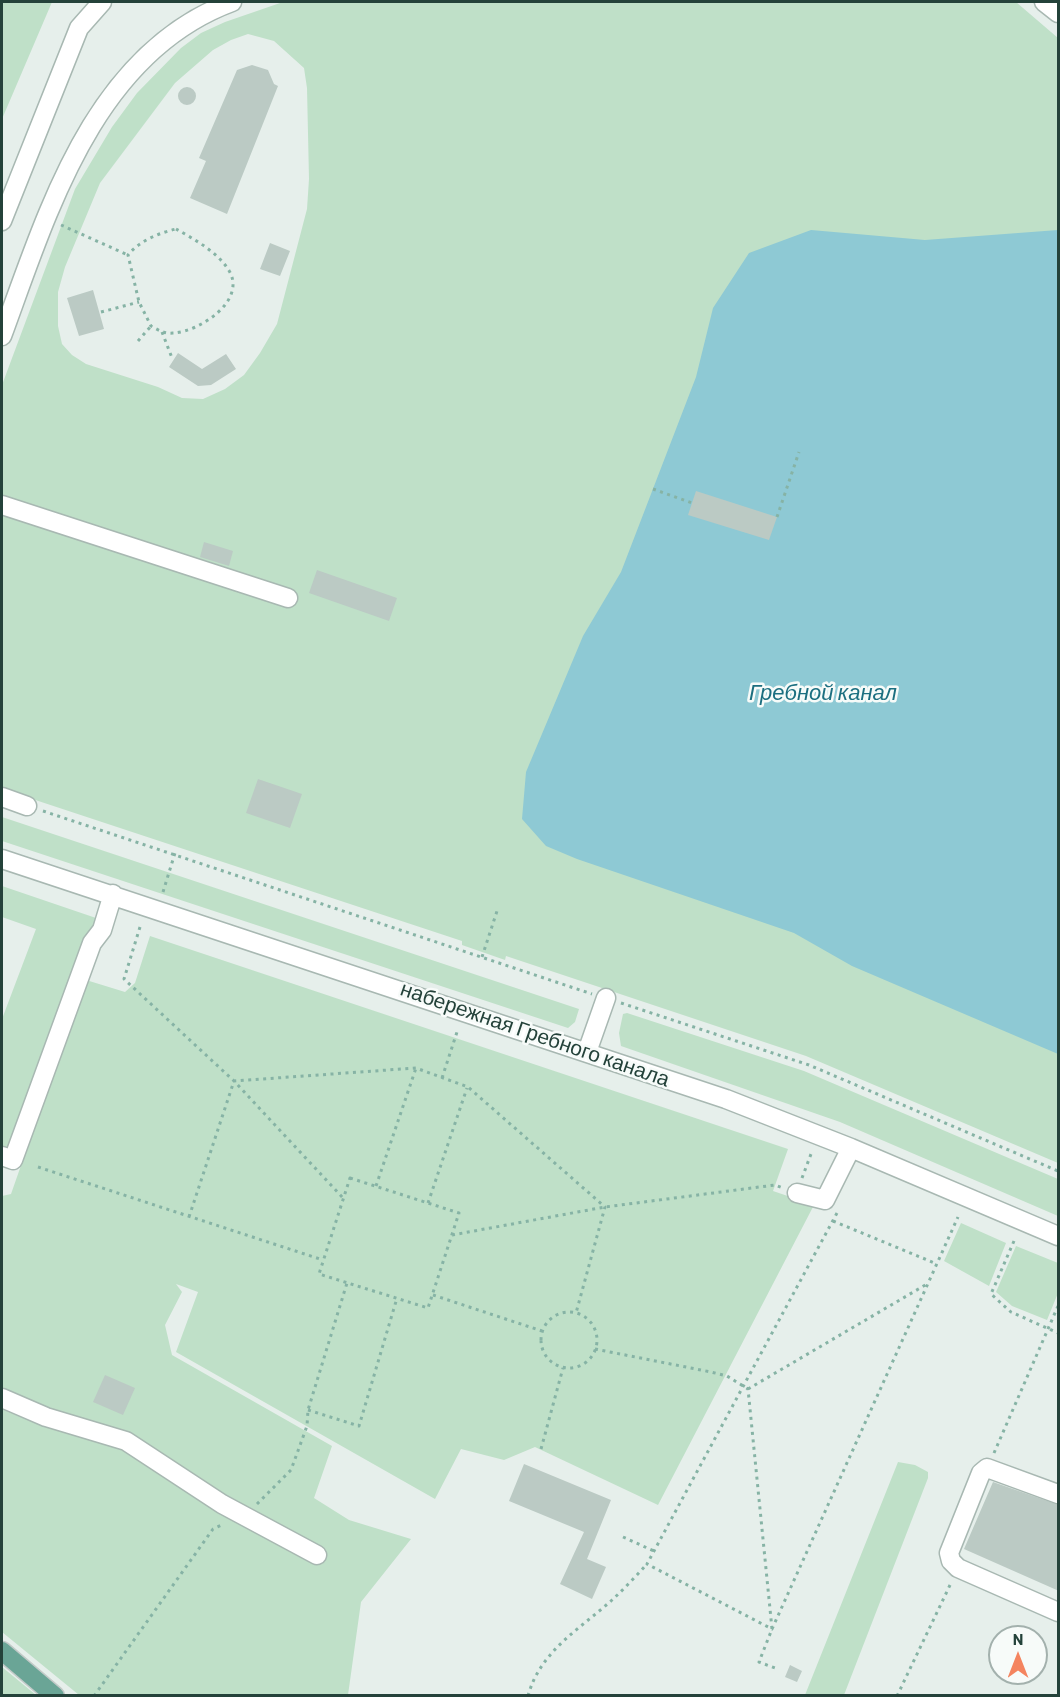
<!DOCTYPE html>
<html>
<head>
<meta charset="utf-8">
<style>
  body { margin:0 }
  #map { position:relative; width:1060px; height:1697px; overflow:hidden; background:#e6efeb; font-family:Barlow,sans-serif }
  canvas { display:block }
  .frame { position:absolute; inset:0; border:3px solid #24423a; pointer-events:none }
  .north { position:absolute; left:988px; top:1625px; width:60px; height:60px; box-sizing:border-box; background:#f7fbf9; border:2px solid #a3b1ad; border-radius:50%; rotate:0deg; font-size:16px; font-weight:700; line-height:24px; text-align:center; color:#24423a }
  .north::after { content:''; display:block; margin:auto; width:21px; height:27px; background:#f4845f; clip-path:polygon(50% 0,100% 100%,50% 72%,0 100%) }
</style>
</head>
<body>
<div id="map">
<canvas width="1060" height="1697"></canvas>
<div class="frame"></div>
<div class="north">N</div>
</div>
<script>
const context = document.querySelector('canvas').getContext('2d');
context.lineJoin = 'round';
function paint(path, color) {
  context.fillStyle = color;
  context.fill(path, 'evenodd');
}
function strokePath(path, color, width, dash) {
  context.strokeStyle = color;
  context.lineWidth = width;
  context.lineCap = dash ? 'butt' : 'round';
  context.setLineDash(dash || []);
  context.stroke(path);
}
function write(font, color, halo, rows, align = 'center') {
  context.font = font + ' Barlow,sans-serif';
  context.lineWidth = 5;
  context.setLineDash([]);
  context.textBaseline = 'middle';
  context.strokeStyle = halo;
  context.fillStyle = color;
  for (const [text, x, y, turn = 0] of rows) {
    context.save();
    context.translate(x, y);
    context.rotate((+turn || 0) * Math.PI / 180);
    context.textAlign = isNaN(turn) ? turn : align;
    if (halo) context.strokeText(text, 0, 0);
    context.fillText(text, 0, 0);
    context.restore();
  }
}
paint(new Path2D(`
  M 2,2 L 52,2 L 2,119 Z
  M 283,2 L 1016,2 L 1058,38 L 1058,1163 L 806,1056 L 506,956 L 505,960 L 462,945 L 462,941 L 2,789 L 2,385 L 75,189 L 112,127 L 137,93 L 181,48 L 201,33 L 225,22 ZM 248,34 L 274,41 L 304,68 L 307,88 L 309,179 L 307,209 L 277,324 L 260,353 L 244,375 L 225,389 L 203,399 L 182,398 L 158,387 L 86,364 L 72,355 L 62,344 L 58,326 L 58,292 L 65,267 L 100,183 L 175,83 L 213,50 L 231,40 Z
  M 2,817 L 579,1009 L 575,1022 L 568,1028 L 2,841 Z
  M 2,886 L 96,918 L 10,1154 L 2,1150 L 2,1019 L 36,929 L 2,917 Z
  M 150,936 L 788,1149 L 773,1191 L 814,1205 L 658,1505 L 535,1447 L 504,1460 L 461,1449 L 435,1499 L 176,1352 L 198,1292 L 176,1284 L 182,1292 L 165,1325 L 172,1355 L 332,1446 L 314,1498 L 349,1520 L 411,1539 L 361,1602 L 348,1695 L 79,1695 L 2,1632 L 2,1196 L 11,1194 L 86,980 L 125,992 L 135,983 Z
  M 627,1013 L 804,1071 L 1058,1179 L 1058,1216 L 840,1122 L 621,1046 L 619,1033 L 623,1014 Z
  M 961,1223 L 1006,1243 L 989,1286 L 944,1261 Z
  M 1016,1246 L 1058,1263 L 1058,1293 L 1047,1320 L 1012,1306 L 996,1292 Z
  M 898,1462 L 915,1465 L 928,1472 L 928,1478 L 844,1695 L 805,1695 Z
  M 2,1667 L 36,1695 L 2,1695 Z`), '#bfe0c8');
paint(new Path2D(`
  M 811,230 L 925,240 L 1058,230 L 1058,1054 L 852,966 L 794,933 L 577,859 L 546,846 L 522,819 L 526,772 L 583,636 L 621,572 L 696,377 L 713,308 L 749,253 Z`), '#8ec9d4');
paint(new Path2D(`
  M 252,65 L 268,70 L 274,84 L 278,86 L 227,214 L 190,198 L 206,161 L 199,158 L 237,70 Z
  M178 96a9 9 0 1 1 18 0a9 9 0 1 1-18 0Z
  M 270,243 L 290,251 L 280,276 L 260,269 Z
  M 93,290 L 104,329 L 79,336 L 67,298 Z
  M 178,353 L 202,369 L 226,354 L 236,369 L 211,385 L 198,386 L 169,367 Z
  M 696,491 L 777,517 L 769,540 L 688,515 Z
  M 204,542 L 233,551 L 229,566 L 200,557 Z
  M 317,570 L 397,598 L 389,621 L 309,593 Z
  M 258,779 L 302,794 L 290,828 L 246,813 Z
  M 105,1375 L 135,1388 L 123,1415 L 93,1402 Z
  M 524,1464 L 611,1500 L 587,1559 L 606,1567 L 592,1599 L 560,1584 L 584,1532 L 509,1501 Z
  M 993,1482 L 1059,1505 L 1059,1591 L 964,1549 Z
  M 790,1665 L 802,1671 L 797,1682 L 785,1677 Z`), '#bbcac4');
const minor = new Path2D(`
  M 1044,2 L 1058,13
  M 2,221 L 79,28 L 102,2
  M 2,336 C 48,211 94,53 232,2
  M 2,505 L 288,598
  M 2,797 L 27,806
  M 2,859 L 726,1099 L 851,1148 L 1058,1236
  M 587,1052 L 606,998
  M 2,1156 L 13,1160 L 92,943 L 102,930 L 113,894
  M 797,1193 L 825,1200 L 851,1148
  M 2,1398 L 46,1417 L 126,1441 L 222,1504 L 317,1555
  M 1058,1494 L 987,1468 L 981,1473 L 949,1553 L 951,1561 L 958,1568 L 1058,1612`);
const major = new Path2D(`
  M 2,1651 L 55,1696`);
strokePath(minor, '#a8b8b2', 21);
strokePath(major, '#c2cac8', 21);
strokePath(new Path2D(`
  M 61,225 L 128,255
  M 176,229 C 194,239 217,252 228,269 C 249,300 199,332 173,333 C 165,334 158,330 151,326 L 139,302 L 128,255 C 139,241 159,233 176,229 Z
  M 101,312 L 139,302
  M 162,332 L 172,358
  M 138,341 L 151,326
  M 653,489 L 692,503
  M 777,517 L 799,452
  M 43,811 L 592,994
  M 163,892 L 175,853
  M 140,927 L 124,979 L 234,1081 L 343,1198
  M 482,957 L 498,908
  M 621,1003 L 809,1065 L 1058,1171
  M 442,1078 L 457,1032
  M 38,1167 L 323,1260
  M 350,1178 L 459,1213 L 428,1308 L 319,1274 Z
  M 802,1178 L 811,1154
  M 376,1186 L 416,1068
  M 428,1203 L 467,1088
  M 837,1213 L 647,1564 L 772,1629 L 958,1217
  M 189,1217 L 234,1081 L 416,1068 L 468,1087 L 605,1207 L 576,1313
  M 833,1221 L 937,1264
  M 452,1235 L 605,1207 L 775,1185 L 783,1188
  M 1014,1241 L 991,1294 L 1011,1312 L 1058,1333
  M 433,1295 L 542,1331
  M541 1340a28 28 0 1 1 56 0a28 28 0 1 1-56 0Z
  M 595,1349 L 711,1372 L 727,1376 L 748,1389 L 772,1629 L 759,1662 L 775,1668
  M 748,1389 L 927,1284
  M 308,1410 L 359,1426 L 397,1298
  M 541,1449 L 563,1368
  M 994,1453 L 1058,1306
  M 257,1504 L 291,1470 L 307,1426 L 308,1410 L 347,1283
  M 623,1537 L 654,1551
  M 94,1696 L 213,1529 L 224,1524
  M 528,1696 C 540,1651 580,1629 612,1600 C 624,1589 636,1576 647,1564
  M 897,1696 L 951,1583`), '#86b3a5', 3, [3, 4.5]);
strokePath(minor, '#fff', 18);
strokePath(major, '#6aa596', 18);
write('21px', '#24423a', '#f7fbf9', [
  ["набережная Гребного канала",535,1034,19]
]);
write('italic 22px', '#1c6f80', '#f7fbf9', [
  ["Гребной канал",823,693]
]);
</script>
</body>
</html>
